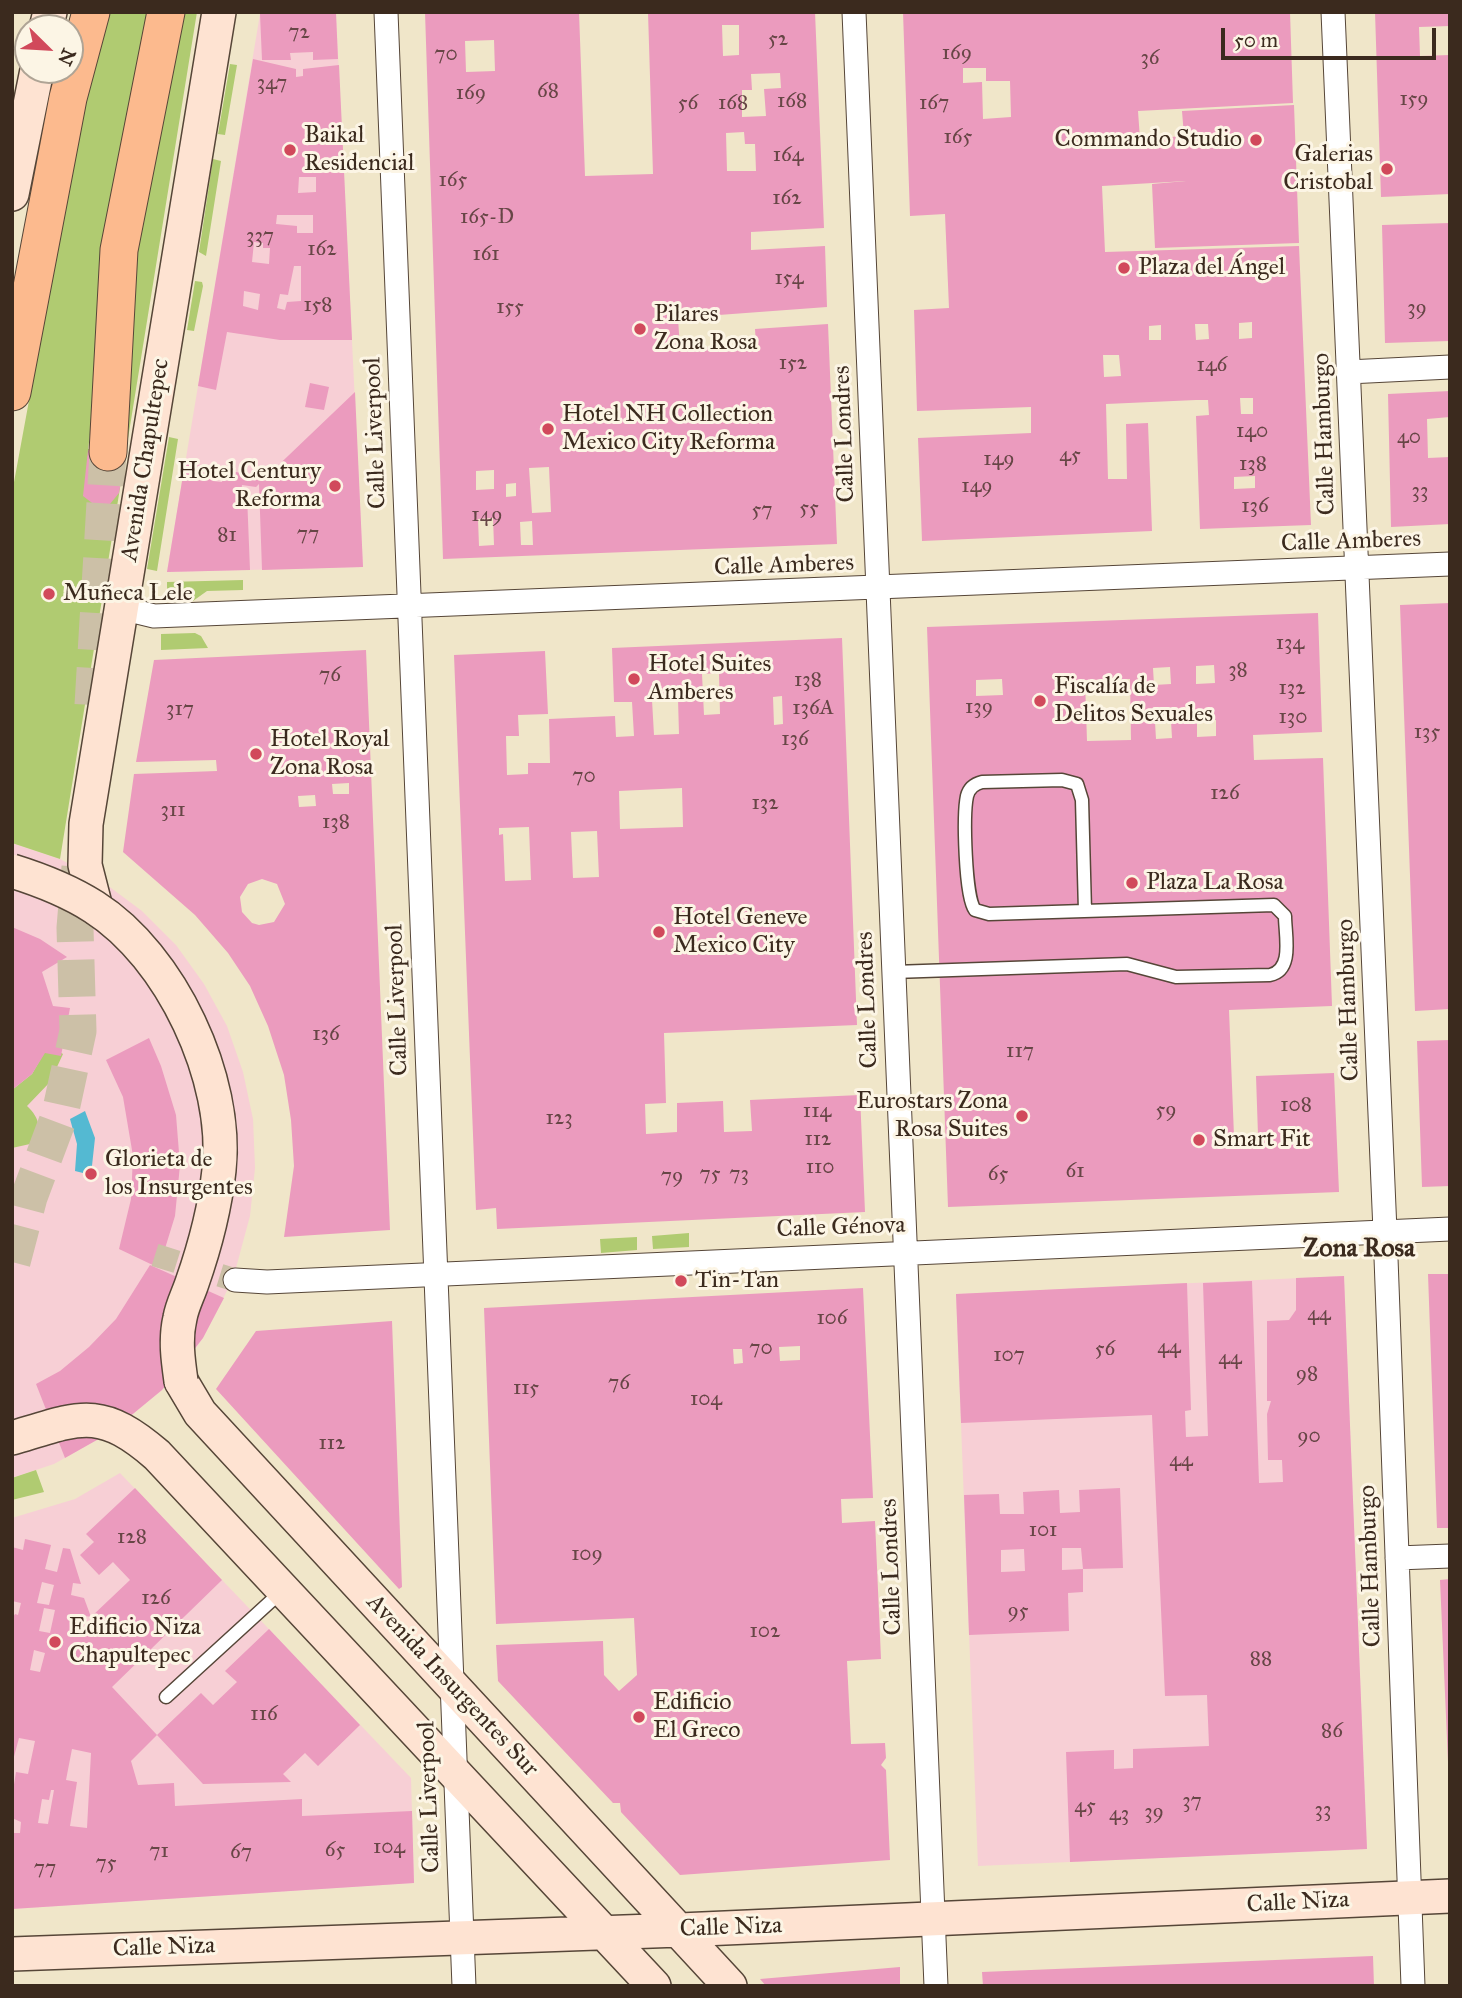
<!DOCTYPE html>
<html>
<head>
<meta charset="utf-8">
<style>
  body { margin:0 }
  #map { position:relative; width:1462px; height:1998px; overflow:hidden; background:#f0e6c9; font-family:"IM FELL Great Primer",serif }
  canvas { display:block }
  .frame { position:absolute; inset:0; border:14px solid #3b2a1e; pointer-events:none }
  .north { position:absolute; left:14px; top:14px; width:70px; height:70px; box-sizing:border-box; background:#fcf5e5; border:2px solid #afa495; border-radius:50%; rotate:114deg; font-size:19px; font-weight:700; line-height:28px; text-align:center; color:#3b2a1e }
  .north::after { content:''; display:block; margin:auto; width:24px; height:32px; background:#d1495b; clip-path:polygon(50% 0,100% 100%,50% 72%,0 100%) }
  .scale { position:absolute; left:1221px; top:28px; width:215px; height:32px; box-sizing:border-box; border:4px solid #3b2a1e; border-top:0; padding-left:9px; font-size:21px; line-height:24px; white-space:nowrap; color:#3b2a1e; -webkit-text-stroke:5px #fcf5e5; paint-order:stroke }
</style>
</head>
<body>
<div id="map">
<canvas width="1462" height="1998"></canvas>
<div class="frame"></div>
<div class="north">N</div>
<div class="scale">50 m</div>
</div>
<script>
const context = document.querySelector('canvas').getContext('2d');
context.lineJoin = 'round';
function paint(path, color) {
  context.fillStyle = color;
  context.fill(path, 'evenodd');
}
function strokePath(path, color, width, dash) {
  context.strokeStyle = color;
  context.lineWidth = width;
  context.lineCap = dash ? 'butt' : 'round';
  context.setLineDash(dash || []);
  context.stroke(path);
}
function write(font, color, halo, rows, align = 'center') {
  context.font = font + ' "IM FELL Great Primer",serif';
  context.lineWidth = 6;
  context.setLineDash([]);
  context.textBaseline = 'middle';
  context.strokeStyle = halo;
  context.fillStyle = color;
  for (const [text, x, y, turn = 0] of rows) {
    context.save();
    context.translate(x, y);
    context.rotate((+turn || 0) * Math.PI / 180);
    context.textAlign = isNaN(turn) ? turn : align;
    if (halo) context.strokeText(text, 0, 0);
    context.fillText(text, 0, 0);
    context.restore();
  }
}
paint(new Path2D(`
  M 336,13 L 363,567 L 167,572 L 260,14 Z
  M 12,843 L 60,859 L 103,882 L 142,911 L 176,945 L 204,984 L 227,1026 L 243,1072 L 253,1119 L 255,1168 L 250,1216 L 233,1279 L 203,1338 L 184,1365 L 162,1390 L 111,1432 L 54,1464 L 12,1478 Z
  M 1344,1276 L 1367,1849 L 978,1866 L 956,1294 Z
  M 120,1473 L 411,1778 L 414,1883 L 12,1909 L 12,1518 L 75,1499 Z`), '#f7cfd5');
paint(new Path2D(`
  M 108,12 L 149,12 L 88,449 L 121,454 L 139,240 L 183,12 L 197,12 L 60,859 L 12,843 L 12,493 L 81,118 Z
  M 230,64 L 237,65 L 225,135 L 218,134 Z
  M 213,159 L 221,161 L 206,256 L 199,252 Z
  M 195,281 L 202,282 L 203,286 L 194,331 L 187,330 Z
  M 169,437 L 178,439 L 157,571 L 147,569 Z
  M 243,580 L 243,590 L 207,591 L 193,601 L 167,602 L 167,582 Z
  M 195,633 L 201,636 L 208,648 L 161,650 L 161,634 Z
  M 48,1046 L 63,1054 L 50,1082 L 27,1106 C 40,1118 43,1131 30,1144 L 12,1148 L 12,1090 L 32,1074 Z
  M 689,1233 L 689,1247 L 653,1249 L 652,1236 Z
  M 637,1237 L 637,1250 L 601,1253 L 600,1239 Z
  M 36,1470 L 44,1492 L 12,1500 L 12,1478 Z`), '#b0cb71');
paint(new Path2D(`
  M 85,1111 L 95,1138 L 91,1175 L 75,1171 L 77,1144 L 70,1119 Z`), '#54b9d2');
paint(new Path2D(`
  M 425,12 L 579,12 L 585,176 L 653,174 L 648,12 L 815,12 L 824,228 L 751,232 L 751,250 L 825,246 L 827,307 L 678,318 L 680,349 L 756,344 L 755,329 L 828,324 L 837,544 L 443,559 ZM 722,25 L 739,25 L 739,55 L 723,56 ZM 494,40 L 495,71 L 466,72 L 465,41 ZM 780,73 L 781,88 L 764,89 L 766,116 L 742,117 L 742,90 L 752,90 L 751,74 ZM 744,132 L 745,144 L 755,144 L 756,171 L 727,171 L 726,133 ZM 549,467 L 551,512 L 532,513 L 529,468 ZM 494,470 L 494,489 L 476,490 L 476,471 ZM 516,483 L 516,496 L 506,497 L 506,484 ZM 493,518 L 494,545 L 479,546 L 478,519 ZM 532,521 L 533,545 L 521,545 L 520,522 Z
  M 903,12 L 1290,12 L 1293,103 L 1138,111 L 1140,139 L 1184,136 L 1182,111 L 1294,105 L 1299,243 L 1155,248 L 1152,184 L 1186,181 L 1102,186 L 1105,252 L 1299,246 L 1311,525 L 1200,529 L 1196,416 L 1209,415 L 1208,400 L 1196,400 L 1106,404 L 1108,479 L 1127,479 L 1126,424 L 1148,423 L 1152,531 L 922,541 L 918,438 L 1031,433 L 1031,407 L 917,411 L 914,310 L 949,308 L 945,214 L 910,216 ZM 963,68 L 986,68 L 986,81 L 1010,81 L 1011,117 L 983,119 L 982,82 L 963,83 ZM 1252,322 L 1252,338 L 1239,339 L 1239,323 ZM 1195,324 L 1208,324 L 1209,339 L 1196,340 ZM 1161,325 L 1161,340 L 1149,340 L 1149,326 ZM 1103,355 L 1119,355 L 1121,376 L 1104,377 ZM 1240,398 L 1253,398 L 1253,414 L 1241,414 ZM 1255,476 L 1255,488 L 1234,489 L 1234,477 Z
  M 1375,12 L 1450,12 L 1450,26 L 1419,27 L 1420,56 L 1450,55 L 1450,194 L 1381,197 Z
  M 336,13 L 338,59 L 313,60 L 313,52 L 290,53 L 291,60 L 262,60 L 260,14 Z
  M 253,59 L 296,69 L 296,77 L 303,76 L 303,69 L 339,65 L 352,340 L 280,340 L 227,332 L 216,390 L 198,386 ZM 299,177 L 316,177 L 316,192 L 298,193 ZM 277,215 L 313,215 L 313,233 L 297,233 L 297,226 L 276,224 ZM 254,242 L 263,243 L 263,248 L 270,248 L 269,264 L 252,262 ZM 294,266 L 301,266 L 301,301 L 287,302 L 285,310 L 277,308 L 280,294 L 288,295 ZM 244,291 L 260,294 L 258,310 L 243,306 Z
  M 1450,223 L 1450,341 L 1385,343 L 1382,225 Z
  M 310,383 L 329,387 L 324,410 L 305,407 Z
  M 1450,391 L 1450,417 L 1427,419 L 1428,458 L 1450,457 L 1450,524 L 1391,527 L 1388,394 Z
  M 355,392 L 363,567 L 262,570 L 259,484 L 256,487 L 242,485 L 240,502 L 247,495 L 250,570 L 167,572 L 185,463 L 215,468 L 213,481 L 222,482 L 224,470 L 266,477 Z
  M 88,450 L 126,454 L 119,493 L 110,504 L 103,507 L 96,506 L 83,496 Z
  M 1450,603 L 1450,1009 L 1415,1011 L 1400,605 Z
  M 1318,613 L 1322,732 L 1253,735 L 1254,760 L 1323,758 L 1332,1006 L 1229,1010 L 1234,1136 L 1258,1135 L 1256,1076 L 1334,1073 L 1339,1192 L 948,1207 L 927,627 ZM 1214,665 L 1215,683 L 1196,684 L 1196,666 ZM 1170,667 L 1171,684 L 1154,685 L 1153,668 ZM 1002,679 L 1003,695 L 976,696 L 976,680 ZM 1130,679 L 1131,740 L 1087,741 L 1085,680 ZM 1216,720 L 1216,736 L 1197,737 L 1197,721 ZM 1171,721 L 1172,738 L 1156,739 L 1155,722 Z
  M 842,638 L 857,1025 L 664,1033 L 666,1103 L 645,1104 L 646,1134 L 677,1132 L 677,1103 L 723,1101 L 724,1132 L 752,1131 L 750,1100 L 860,1095 L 865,1212 L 497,1229 L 496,1208 L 476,1210 L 454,655 L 545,651 L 548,714 L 518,715 L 519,736 L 506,736 L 507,775 L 528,774 L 528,763 L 550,763 L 549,719 L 615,716 L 616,737 L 634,736 L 632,702 L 614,702 L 612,648 ZM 719,673 L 720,714 L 704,715 L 702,674 ZM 782,696 L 783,724 L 774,725 L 773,697 ZM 678,699 L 679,734 L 654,735 L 652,700 ZM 682,788 L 683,827 L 620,829 L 619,791 ZM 529,827 L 531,880 L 505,881 L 503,834 L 499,835 L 499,828 ZM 597,831 L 599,877 L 573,878 L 571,832 Z
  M 366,650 L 390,1230 L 284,1237 L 294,1166 L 291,1120 L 284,1075 L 268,1026 L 250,986 L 228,953 L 195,915 L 123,852 L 134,774 L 217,771 L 216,760 L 136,762 L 154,660 ZM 349,783 L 349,794 L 333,794 L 332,784 ZM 315,795 L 316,806 L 299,807 L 298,796 ZM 262,879 L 277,884 L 285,904 L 274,922 L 259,925 L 252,923 L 242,912 L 240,897 L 248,884 Z
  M 12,927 L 40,939 L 67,957 L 42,972 L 53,1006 L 70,1008 L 61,1056 L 45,1053 L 32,1074 L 12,1090 Z
  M 149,1038 L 161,1066 L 176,1115 L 180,1165 L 175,1216 L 159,1268 L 119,1249 L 131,1199 L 133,1156 L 123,1097 L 106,1060 Z
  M 1450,1040 L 1450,1186 L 1422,1187 L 1417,1041 Z
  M 150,1265 L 224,1298 L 203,1338 L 162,1390 L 111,1432 L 65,1458 L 36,1384 L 60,1371 L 89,1347 L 116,1319 Z
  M 1428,1274 L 1450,1274 L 1450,1528 L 1437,1528 Z
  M 1344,1276 L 1367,1849 L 1070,1862 L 1066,1752 L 1114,1750 L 1114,1769 L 1133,1768 L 1133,1749 L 1209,1746 L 1207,1695 L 1165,1696 L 1152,1415 L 961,1423 L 956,1294 L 1187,1283 L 1191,1410 L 1185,1411 L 1186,1437 L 1208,1436 L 1203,1283 L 1252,1281 L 1259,1483 L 1283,1482 L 1282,1460 L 1268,1460 L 1267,1414 L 1271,1401 L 1267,1401 L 1267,1321 L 1289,1320 L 1296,1310 L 1296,1278 Z
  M 863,1288 L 873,1498 L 841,1499 L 842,1523 L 875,1521 L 881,1659 L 847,1661 L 851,1744 L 885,1743 L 886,1758 L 881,1765 L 886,1770 L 890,1860 L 680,1875 L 621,1812 L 620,1803 L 613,1803 L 498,1681 L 496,1645 L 603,1641 L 604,1675 L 619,1691 L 637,1675 L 634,1618 L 496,1624 L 484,1308 ZM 800,1346 L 800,1360 L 780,1361 L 779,1347 ZM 733,1349 L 742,1349 L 743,1363 L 734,1364 Z
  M 392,1321 L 402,1587 L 399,1589 L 216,1389 L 256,1331 Z
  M 135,1488 L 222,1580 L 112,1687 L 157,1735 L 131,1761 L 138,1785 L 174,1783 L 175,1806 L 302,1799 L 302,1816 L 412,1811 L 414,1883 L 12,1909 L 12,1833 L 20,1833 L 21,1822 L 12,1818 L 12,1797 L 16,1772 L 28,1774 L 35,1741 L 19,1738 L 12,1764 L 12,1619 L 15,1614 L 18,1615 L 21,1603 L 12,1601 L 12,1547 L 23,1550 L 25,1539 L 51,1545 L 45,1569 L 57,1572 L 63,1548 L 70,1549 L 81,1584 L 73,1583 L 71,1595 L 84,1598 L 91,1617 L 80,1615 L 77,1628 L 95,1632 L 91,1617 L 130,1580 L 113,1562 L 99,1575 L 80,1555 L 94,1542 L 86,1534 ZM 42,1582 L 54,1585 L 49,1605 L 37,1603 ZM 44,1608 L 55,1610 L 50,1633 L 39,1631 ZM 34,1650 L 45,1653 L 40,1672 L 30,1670 ZM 72,1749 L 91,1753 L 87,1828 L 70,1826 L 77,1782 L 66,1780 ZM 51,1790 L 54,1790 L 48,1824 L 38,1823 L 42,1799 L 49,1800 Z
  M 1120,1488 L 1123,1568 L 1083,1569 L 1081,1548 L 1062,1548 L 1062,1570 L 1083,1569 L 1083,1592 L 1068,1593 L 1069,1631 L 969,1635 L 964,1495 L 999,1494 L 1000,1514 L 1024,1514 L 1023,1492 L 1059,1490 L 1060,1513 L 1080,1512 L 1079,1490 ZM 1024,1549 L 1025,1571 L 1001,1572 L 1001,1550 Z
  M 1450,1579 L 1450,1762 L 1448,1762 L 1440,1580 Z
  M 269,1629 L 360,1725 L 318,1766 L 305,1753 L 283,1774 L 291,1782 L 203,1784 L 157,1735 L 201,1693 L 213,1705 L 237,1682 L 225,1671 Z
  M 1373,1956 L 1374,1986 L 983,1986 L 982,1972 Z
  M 900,1967 L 900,1986 L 766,1986 L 760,1979 Z`), '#eb9bbe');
strokePath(new Path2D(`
  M 155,1255 L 235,1280`), '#ccc0a7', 23, [23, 11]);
strokePath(new Path2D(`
  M 93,705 L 108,452
  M 12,1262 L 29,1197 L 60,1114 L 78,1031 L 75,928 L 80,867`), '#ccc0a7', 37, [37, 18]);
const lane = new Path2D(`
  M 894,972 L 1127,964 L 1176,977 L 1270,975 C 1294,970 1285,935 1285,916 L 1274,905 L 989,914 L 975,910 C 965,897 963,815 967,796 C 969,788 974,784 982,782 L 1062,780 L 1077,784 L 1082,800 L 1085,911
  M 166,1697 L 282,1591`);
const street = new Path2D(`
  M 386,12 L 464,1986
  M 854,12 L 936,1986
  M 1333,12 L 1385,1231 L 1413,1986
  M 1348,372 L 1450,367
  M 121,608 L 154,616 L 1450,564
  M 235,1280 L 267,1282 L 1450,1229
  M 1397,1558 L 1450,1556`);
const secondary = new Path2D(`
  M 46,28 L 50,12
  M 12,194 L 37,70
  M 96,908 L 85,865 L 86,824 L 219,12
  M 181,1381 L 200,1413 L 730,1986
  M 12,1438 C 79,1418 99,1405 157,1455 L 654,1986
  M 12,1954 L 680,1930 L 1450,1896`);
const primary = new Path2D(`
  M 12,392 L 68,98 L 91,12
  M 108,452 L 119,250 L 166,12`);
strokePath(lane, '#564638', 15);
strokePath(street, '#564638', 25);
strokePath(secondary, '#564638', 36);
strokePath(primary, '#564638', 39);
strokePath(lane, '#fff', 12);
strokePath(street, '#fff', 23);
strokePath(secondary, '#fee3d2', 33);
strokePath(primary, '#fcba8e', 37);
const secondaryBridge = new Path2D(`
  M 12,871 C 41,880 69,891 94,907 C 171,956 229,1079 219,1170 C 215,1208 205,1246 192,1283 C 188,1295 182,1306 180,1318 C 175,1339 178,1360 181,1381`);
strokePath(secondaryBridge, '#564638', 36, []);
strokePath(secondaryBridge, '#fee3d2', 33);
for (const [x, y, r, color] of [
  [1256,140,7,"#d1495b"],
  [290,150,7,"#d1495b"],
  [1387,169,7,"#d1495b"],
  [1124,268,7,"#d1495b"],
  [640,329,7,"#d1495b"],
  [548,429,7,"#d1495b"],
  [335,486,7,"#d1495b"],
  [49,594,7,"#d1495b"],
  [634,679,7,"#d1495b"],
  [1040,701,7,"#d1495b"],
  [256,754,7,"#d1495b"],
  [1132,883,7,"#d1495b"],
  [659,932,7,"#d1495b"],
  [1022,1116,7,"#d1495b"],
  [1199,1140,7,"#d1495b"],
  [91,1174,7,"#d1495b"],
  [681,1281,7,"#d1495b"],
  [55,1642,7,"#d1495b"],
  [639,1717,7,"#d1495b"]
]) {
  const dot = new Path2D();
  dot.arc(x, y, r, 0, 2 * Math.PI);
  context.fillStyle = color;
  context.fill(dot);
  strokePath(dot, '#fcf5e5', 2.5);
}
write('21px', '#674646', null, [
  ["72",299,33],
  ["52",778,40],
  ["169",957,54],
  ["70",446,55],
  ["36",1150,59],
  ["347",272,84],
  ["68",548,92],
  ["169",471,94],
  ["159",1414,100],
  ["168",792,102],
  ["56",688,104],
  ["168",733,104],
  ["167",934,104],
  ["165",958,138],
  ["164",788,156],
  ["165",453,181],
  ["162",787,199],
  ["165-D",487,218],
  ["337",260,237],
  ["162",322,250],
  ["161",486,255],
  ["154",789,279],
  ["158",318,306],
  ["155",510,308],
  ["39",1417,309],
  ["152",793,364],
  ["146",1212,366],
  ["140",1252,432],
  ["40",1409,438],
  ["45",1070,456],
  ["149",999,460],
  ["138",1253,465],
  ["149",977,487],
  ["33",1420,492],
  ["136",1255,507],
  ["55",809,509],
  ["57",762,511],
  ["149",487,516],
  ["77",308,535],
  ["81",227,536],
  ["134",1290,644],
  ["38",1238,671],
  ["76",330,676],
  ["138",808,681],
  ["132",1292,689],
  ["139",979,708],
  ["136A",813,709],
  ["317",180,710],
  ["130",1293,718],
  ["135",1427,733],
  ["136",795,740],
  ["70",584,777],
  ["126",1225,794],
  ["132",765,804],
  ["311",173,811],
  ["138",336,823],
  ["136",326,1035],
  ["117",1020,1052],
  ["108",1296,1106],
  ["59",1166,1111],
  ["114",817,1112],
  ["123",559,1119],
  ["112",818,1140],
  ["110",820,1168],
  ["61",1075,1172],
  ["75",710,1175],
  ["73",739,1175],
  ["65",998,1175],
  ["79",672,1177],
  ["44",1319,1315],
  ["106",832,1319],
  ["44",1169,1348],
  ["70",761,1349],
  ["56",1105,1350],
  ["107",1009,1356],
  ["44",1230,1359],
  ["98",1307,1375],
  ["76",619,1384],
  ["115",526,1389],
  ["104",706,1400],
  ["90",1309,1437],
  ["112",332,1444],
  ["44",1181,1461],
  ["101",1043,1531],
  ["128",132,1538],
  ["109",587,1555],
  ["126",156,1599],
  ["95",1018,1612],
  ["102",765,1632],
  ["88",1261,1660],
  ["116",264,1715],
  ["86",1332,1732],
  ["37",1192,1802],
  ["45",1085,1807],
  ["33",1323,1811],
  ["39",1154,1813],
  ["43",1119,1815],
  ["104",389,1848],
  ["65",335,1851],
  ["71",159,1852],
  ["67",241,1853],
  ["75",106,1864],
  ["77",45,1869]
]);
write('24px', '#3b2a1e', '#fcf5e5', [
  ["Baikal",304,136],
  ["Residencial",304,164],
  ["Commando Studio",1242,140,"right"],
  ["Galerias",1373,155,"right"],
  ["Cristobal",1373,183,"right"],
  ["Plaza del Ángel",1138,268],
  ["Pilares",654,315],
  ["Zona Rosa",654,343],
  ["Hotel NH Collection",562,415],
  ["Mexico City Reforma",562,443],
  ["Hotel Century",321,472,"right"],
  ["Reforma",321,500,"right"],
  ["Muñeca Lele",63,594],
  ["Hotel Suites",648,665],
  ["Amberes",648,693],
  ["Fiscalía de",1054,687],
  ["Delitos Sexuales",1054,715],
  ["Hotel Royal",270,740],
  ["Zona Rosa",270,768],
  ["Plaza La Rosa",1146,883],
  ["Hotel Geneve",673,918],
  ["Mexico City",673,946],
  ["Eurostars Zona",1008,1102,"right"],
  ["Rosa Suites",1008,1130,"right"],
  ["Smart Fit",1213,1140],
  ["Glorieta de",105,1160],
  ["los Insurgentes",105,1188],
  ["Tin-Tan",695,1281],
  ["Edificio Niza",69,1628],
  ["Chapultepec",69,1656],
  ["Edificio",653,1703],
  ["El Greco",653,1731]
], 'left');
write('24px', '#3b2a1e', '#fcf5e5', [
  ["Calle Liverpool",376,433,-92],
  ["Calle Londres",845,434,-92],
  ["Calle Hamburgo",1325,434,-92],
  ["Avenida Chapultepec",146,460,-81],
  ["Calle Amberes",1351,542,-2],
  ["Calle Amberes",784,566,-2],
  ["Calle Liverpool",398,1000,-92],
  ["Calle Londres",868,1000,-92],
  ["Calle Hamburgo",1349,1000,-92],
  ["Calle Génova",841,1228,-2],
  ["Calle Hamburgo",1371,1566,-92],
  ["Calle Londres",892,1567,-92],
  ["Avenida Insurgentes Sur",452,1686,47],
  ["Calle Liverpool",430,1797,-92],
  ["Calle Niza",1298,1903,-3],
  ["Calle Niza",731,1928,-2],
  ["Calle Niza",164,1948,-2]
]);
write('bold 26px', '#3b2a1e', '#fcf5e5', [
  ["Zona Rosa",1359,1250]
]);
</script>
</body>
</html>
